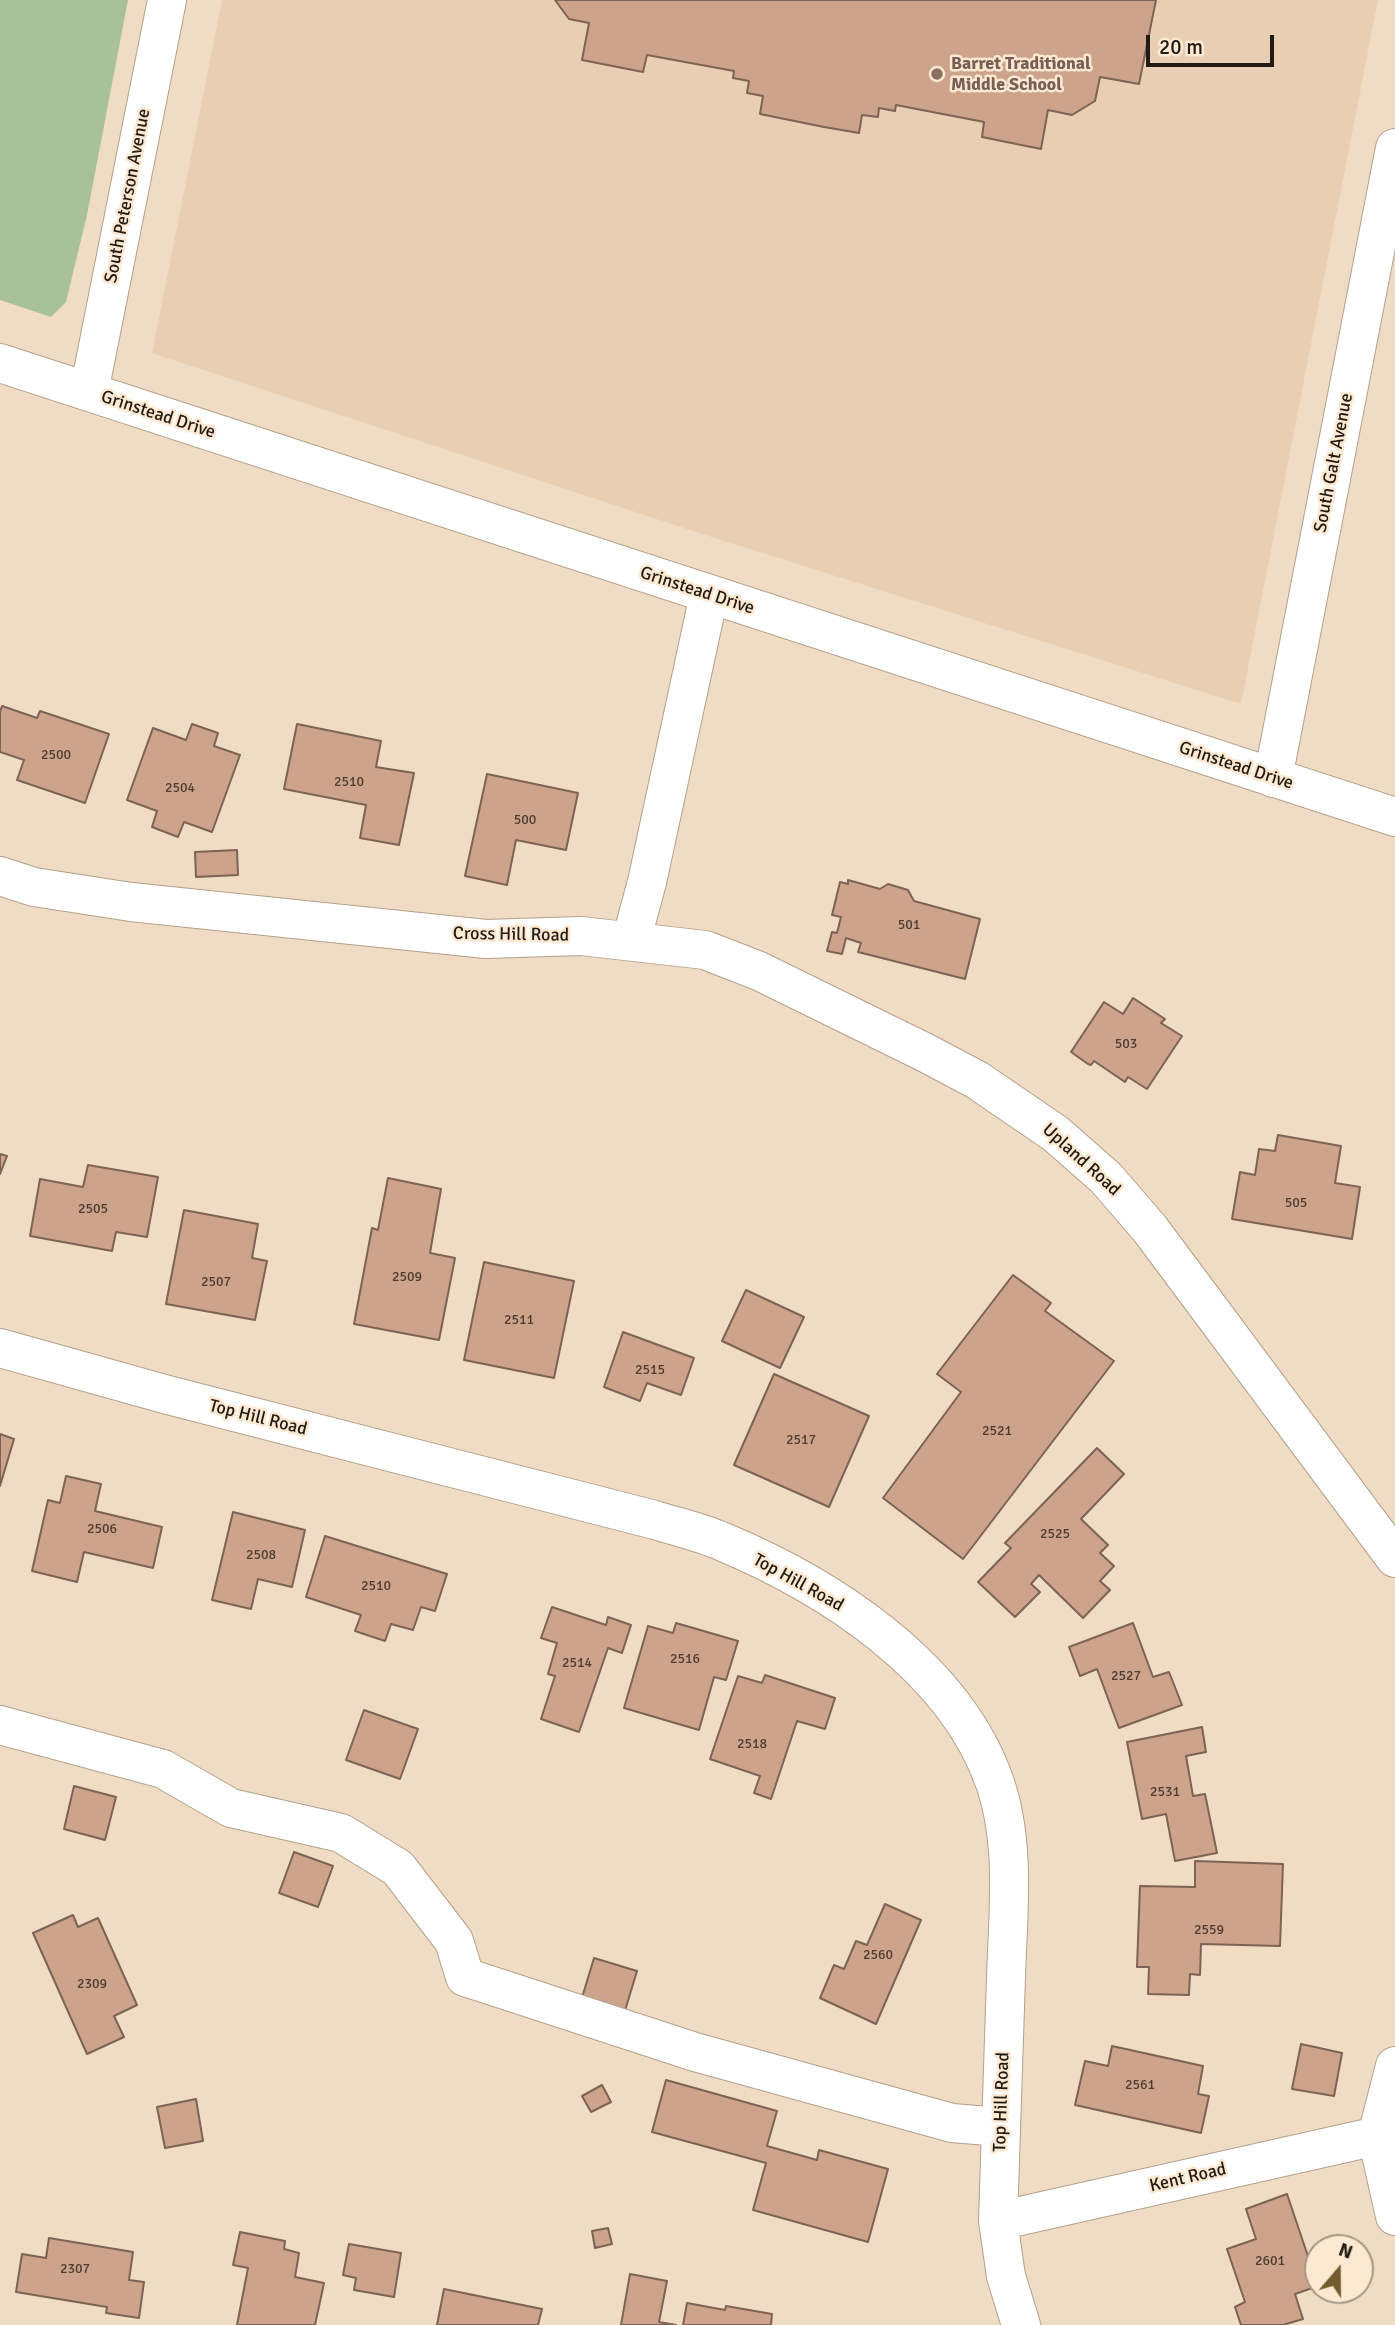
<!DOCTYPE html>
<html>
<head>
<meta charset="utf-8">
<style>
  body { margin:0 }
  #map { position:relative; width:1395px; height:2325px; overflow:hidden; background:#f0dcc5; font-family:Signika,sans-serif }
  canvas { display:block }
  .north { position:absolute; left:1304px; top:2234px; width:70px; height:70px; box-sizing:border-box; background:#fde9d2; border:2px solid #a59786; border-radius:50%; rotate:20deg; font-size:19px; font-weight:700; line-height:28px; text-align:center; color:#221b13 }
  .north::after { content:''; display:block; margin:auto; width:24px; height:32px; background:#735c2c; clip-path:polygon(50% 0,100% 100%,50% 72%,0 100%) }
  .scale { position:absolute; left:1146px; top:35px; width:128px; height:32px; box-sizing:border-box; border:4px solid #221b13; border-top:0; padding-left:9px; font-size:21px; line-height:24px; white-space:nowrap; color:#221b13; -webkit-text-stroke:5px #fde9d2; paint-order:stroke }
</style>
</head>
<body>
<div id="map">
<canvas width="1395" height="2325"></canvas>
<div class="north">N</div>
<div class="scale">20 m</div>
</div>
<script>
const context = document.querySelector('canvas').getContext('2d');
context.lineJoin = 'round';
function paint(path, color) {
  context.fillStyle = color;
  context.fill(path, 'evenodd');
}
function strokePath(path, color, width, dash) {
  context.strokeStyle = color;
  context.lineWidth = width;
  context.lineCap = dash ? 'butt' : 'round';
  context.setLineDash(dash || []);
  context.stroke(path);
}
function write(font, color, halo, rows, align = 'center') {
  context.font = font + ' Signika,sans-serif';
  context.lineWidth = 5;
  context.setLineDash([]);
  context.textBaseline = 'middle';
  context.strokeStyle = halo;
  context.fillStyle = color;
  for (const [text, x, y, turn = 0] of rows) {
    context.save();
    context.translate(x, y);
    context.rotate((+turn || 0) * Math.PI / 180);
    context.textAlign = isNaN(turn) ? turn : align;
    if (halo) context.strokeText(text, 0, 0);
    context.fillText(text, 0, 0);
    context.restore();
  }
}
paint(new Path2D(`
  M 222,0 L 1378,0 L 1241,704 L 696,532 L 152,353 Z`), '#e8cfb3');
paint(new Path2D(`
  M 0,0 L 128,0 L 87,215 L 66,302 L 51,317 L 0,300 Z`), '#a9c19b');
const building = new Path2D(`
  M 555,0 L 1156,0 L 1139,84 L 1100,77 L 1095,101 L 1072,115 L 1048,110 L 1041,149 L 982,137 L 984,122 L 896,105 L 895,111 L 879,108 L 878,117 L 862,115 L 859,133 L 824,127 L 760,114 L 763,96 L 747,93 L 749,81 L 733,78 L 734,71 L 647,55 L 643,72 L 582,60 L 589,23 L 569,19 Z
  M 2,706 L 37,718 L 40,711 L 109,734 L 85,803 L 17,780 L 24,760 L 0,752 L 0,712 Z
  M 192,724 L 218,733 L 214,746 L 240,755 L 212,832 L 184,822 L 178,837 L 152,827 L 157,811 L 127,800 L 153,728 L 186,740 Z
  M 297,724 L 381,741 L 376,767 L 414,773 L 399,845 L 360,838 L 366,805 L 284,789 Z
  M 487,774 L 578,793 L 566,850 L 516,840 L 507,885 L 465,876 Z
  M 237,850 L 238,875 L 196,877 L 195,852 Z
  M 848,880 L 880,889 L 888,884 L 908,890 L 914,901 L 980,919 L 965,979 L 858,952 L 861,943 L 846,938 L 842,954 L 827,951 L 832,932 L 837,933 L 841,917 L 832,915 L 840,882 L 848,884 Z
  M 1133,998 L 1165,1019 L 1161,1023 L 1182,1036 L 1147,1089 L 1128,1077 L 1125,1082 L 1094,1061 L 1091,1065 L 1088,1064 L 1071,1052 L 1104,1002 L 1123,1014 Z
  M 1278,1135 L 1341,1146 L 1335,1183 L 1360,1187 L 1352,1239 L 1232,1219 L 1240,1172 L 1255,1175 L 1259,1149 L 1275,1151 Z
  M 0,1154 L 7,1156 L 0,1174 Z
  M 88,1165 L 158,1177 L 147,1237 L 116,1232 L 112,1251 L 30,1236 L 40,1179 L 83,1187 Z
  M 388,1178 L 441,1189 L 430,1253 L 455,1258 L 439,1340 L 354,1324 L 372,1228 L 378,1230 Z
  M 184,1210 L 258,1224 L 252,1258 L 267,1261 L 255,1320 L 166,1304 Z
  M 484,1262 L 574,1281 L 554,1378 L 464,1360 Z
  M 1013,1275 L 1051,1303 L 1045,1311 L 1114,1361 L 963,1559 L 883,1498 L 961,1392 L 937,1374 Z
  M 746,1290 L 804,1317 L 780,1368 L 722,1341 Z
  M 623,1332 L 694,1358 L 681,1395 L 647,1383 L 640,1401 L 604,1387 Z
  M 774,1374 L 869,1416 L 829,1507 L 734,1465 Z
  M 0,1434 L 14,1439 L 0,1486 Z
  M 1097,1448 L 1124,1474 L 1081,1519 L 1108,1545 L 1100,1553 L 1114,1566 L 1100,1581 L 1110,1590 L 1083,1618 L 1039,1575 L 1031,1584 L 1040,1592 L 1015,1617 L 978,1582 L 1011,1548 L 1005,1543 Z
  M 66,1476 L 101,1484 L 95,1511 L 162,1527 L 153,1568 L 84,1552 L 77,1582 L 32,1571 L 48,1500 L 60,1503 Z
  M 233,1512 L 305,1530 L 292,1587 L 258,1579 L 251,1609 L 212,1600 Z
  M 325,1536 L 447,1574 L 435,1611 L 421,1607 L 413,1630 L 391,1624 L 385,1641 L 355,1631 L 361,1615 L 306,1597 Z
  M 552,1607 L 606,1625 L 608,1617 L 631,1625 L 622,1653 L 608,1648 L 579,1732 L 541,1719 L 555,1676 L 548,1674 L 557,1643 L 541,1638 Z
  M 676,1623 L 738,1641 L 726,1680 L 714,1677 L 699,1730 L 624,1708 L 648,1626 L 673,1633 Z
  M 1133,1623 L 1153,1677 L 1169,1672 L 1182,1705 L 1119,1728 L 1097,1669 L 1080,1676 L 1069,1647 Z
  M 765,1675 L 835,1698 L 825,1729 L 797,1721 L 771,1799 L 754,1793 L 760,1776 L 710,1759 L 738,1676 L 762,1683 Z
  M 364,1710 L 418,1729 L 400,1779 L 346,1760 Z
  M 1202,1727 L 1206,1752 L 1186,1756 L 1193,1796 L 1205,1794 L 1217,1853 L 1175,1861 L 1166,1814 L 1142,1819 L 1127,1742 Z
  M 74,1786 L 116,1797 L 105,1840 L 64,1829 Z
  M 294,1852 L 333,1866 L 318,1907 L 279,1893 Z
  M 1195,1861 L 1283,1864 L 1280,1946 L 1201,1944 L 1200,1975 L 1190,1974 L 1189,1995 L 1148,1994 L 1149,1967 L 1137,1967 L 1140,1886 L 1195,1887 Z
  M 885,1904 L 921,1920 L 876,2024 L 820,1998 L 834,1965 L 844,1969 L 856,1941 L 867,1945 Z
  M 73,1915 L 78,1927 L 98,1918 L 137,2005 L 114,2016 L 124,2037 L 87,2054 L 33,1933 Z
  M 594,1958 L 637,1971 L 624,2014 L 581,2001 Z
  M 1301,2044 L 1342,2053 L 1334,2096 L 1292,2089 Z
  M 1112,2046 L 1203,2066 L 1198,2094 L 1209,2096 L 1201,2133 L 1075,2105 L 1085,2061 L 1108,2066 Z
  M 666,2080 L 777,2111 L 767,2146 L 817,2160 L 819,2150 L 888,2169 L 868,2242 L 753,2210 L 766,2163 L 652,2132 Z
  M 602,2085 L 611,2102 L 591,2112 L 582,2096 Z
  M 196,2099 L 203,2141 L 165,2148 L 157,2107 Z
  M 1287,2194 L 1318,2286 L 1295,2294 L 1303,2319 L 1283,2325 L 1241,2325 L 1235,2307 L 1245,2302 L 1227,2249 L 1256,2239 L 1246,2209 Z
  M 608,2228 L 612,2244 L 595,2248 L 592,2231 Z
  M 240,2232 L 285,2241 L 284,2249 L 299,2253 L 295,2277 L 324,2283 L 315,2325 L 237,2325 L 248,2268 L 233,2265 Z
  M 49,2238 L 133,2252 L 129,2280 L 144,2282 L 139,2318 L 106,2313 L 107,2307 L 16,2292 L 22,2254 L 46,2258 Z
  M 349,2244 L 401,2253 L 394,2297 L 354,2290 L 356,2278 L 343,2275 Z
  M 630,2274 L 667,2281 L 659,2322 L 676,2325 L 621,2325 Z
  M 444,2289 L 542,2309 L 538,2325 L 437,2325 Z
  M 687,2303 L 725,2310 L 726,2306 L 772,2314 L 771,2325 L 683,2325 Z`);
paint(building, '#cea38c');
strokePath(building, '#7c6356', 2);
const minor = new Path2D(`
  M 0,363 L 1395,817
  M 89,392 L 167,0
  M 1273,778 L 1395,148
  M 0,876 L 34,887 L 131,902 L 486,939 L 581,936 L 705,950 L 759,971 L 926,1053 L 977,1080 L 1056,1134 L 1106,1178 L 1150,1229 L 1395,1558
  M 631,941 L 647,882 L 709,595
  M 0,1348 L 168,1395 L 655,1520 C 677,1527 700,1532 721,1541 C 829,1586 955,1667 995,1783 C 1016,1844 1008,1914 1006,1977 C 1003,2058 1001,2140 998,2221 L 1006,2276 L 1021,2325
  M 0,1725 L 163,1769 L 231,1808 L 341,1833 L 398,1868 L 454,1941 L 465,1977 L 695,2052 L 952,2123 L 1001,2127
  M 1395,2066 L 1377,2136 L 1395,2216
  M 998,2221 L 1377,2136`);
strokePath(minor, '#b3a18b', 40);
strokePath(minor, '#fff', 38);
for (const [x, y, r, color] of [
  [937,74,7,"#8d6e63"]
]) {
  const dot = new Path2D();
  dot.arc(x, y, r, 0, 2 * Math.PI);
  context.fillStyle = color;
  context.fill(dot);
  strokePath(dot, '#fde9d2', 2.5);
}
write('14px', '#4d3d31', null, [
  ["2500",56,755],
  ["2510",349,782],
  ["2504",180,788],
  ["500",525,820],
  ["501",909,925],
  ["503",1126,1044],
  ["505",1296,1203],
  ["2505",93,1209],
  ["2509",407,1277],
  ["2507",216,1282],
  ["2511",519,1320],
  ["2515",650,1370],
  ["2521",997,1431],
  ["2517",801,1440],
  ["2506",102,1529],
  ["2525",1055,1534],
  ["2508",261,1555],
  ["2510",376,1586],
  ["2516",685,1659],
  ["2514",577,1663],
  ["2527",1126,1676],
  ["2518",752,1744],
  ["2531",1165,1792],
  ["2559",1209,1930],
  ["2560",878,1955],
  ["2309",92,1984],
  ["2561",1140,2085],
  ["2601",1270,2261],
  ["2307",75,2269]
]);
write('bold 18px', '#785e54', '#fde9d2', [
  ["Barret Traditional",951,64],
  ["Middle School",951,85]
], 'left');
write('18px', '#221b13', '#fde9d2', [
  ["South Peterson Avenue",128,196,-79],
  ["Grinstead Drive",158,415,18],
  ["South Galt Avenue",1334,463,-79],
  ["Grinstead Drive",697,591,18],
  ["Grinstead Drive",1236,766,18],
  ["Cross Hill Road",511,935,1],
  ["Upland Road",1081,1160,42],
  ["Top Hill Road",258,1418,14],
  ["Top Hill Road",798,1583,29],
  ["Top Hill Road",1002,2102,-88],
  ["Kent Road",1188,2178,-13]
]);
</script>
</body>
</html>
